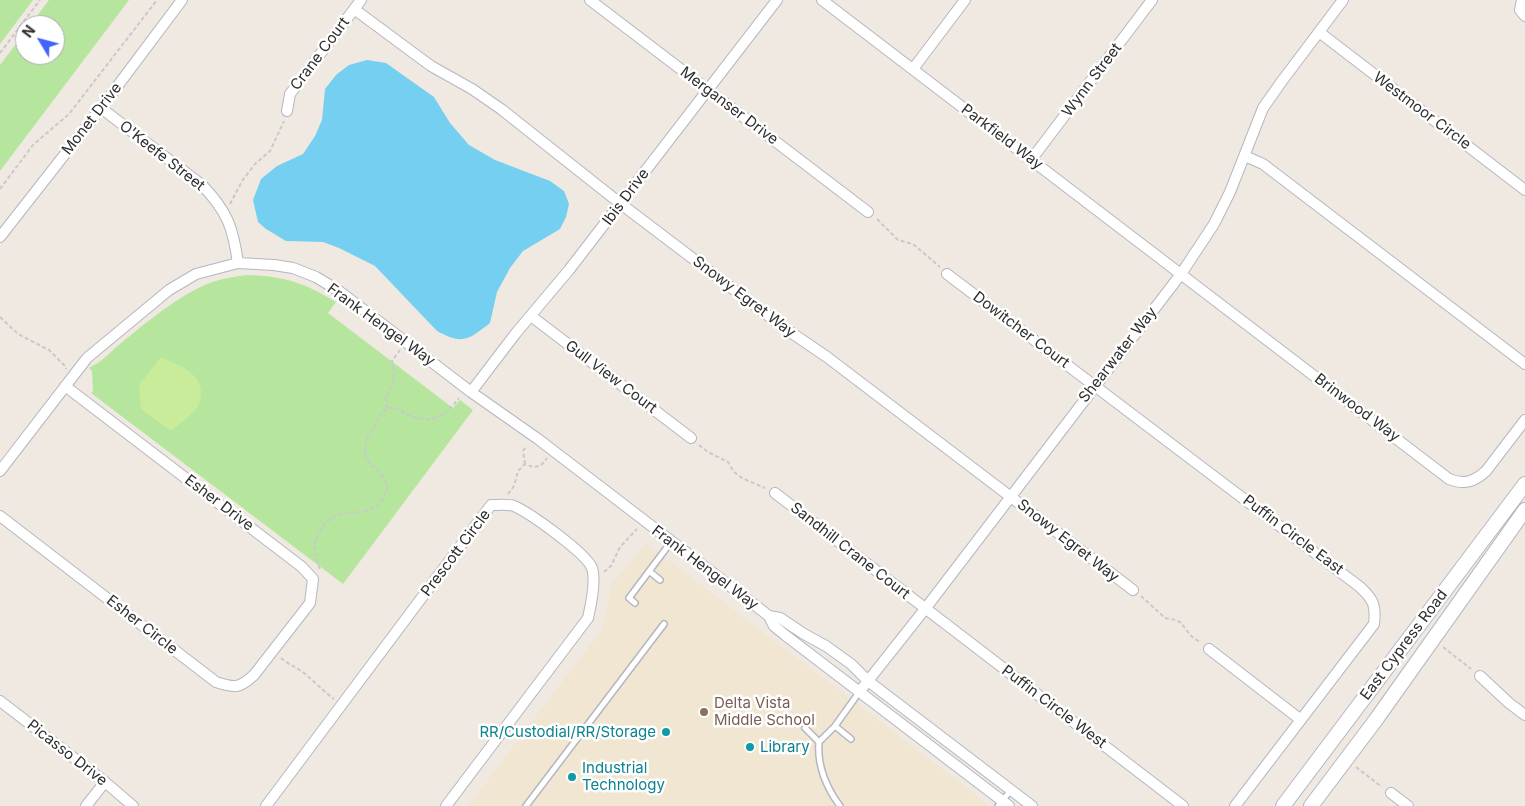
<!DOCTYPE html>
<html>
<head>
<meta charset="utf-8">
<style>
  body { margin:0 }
  #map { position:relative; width:1525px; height:806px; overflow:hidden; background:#efe9e1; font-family:Inter,sans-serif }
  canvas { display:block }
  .north { position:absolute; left:15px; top:15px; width:50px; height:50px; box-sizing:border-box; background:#fff; border:1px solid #ababab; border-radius:50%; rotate:307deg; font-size:14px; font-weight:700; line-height:20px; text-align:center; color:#2e2e2e }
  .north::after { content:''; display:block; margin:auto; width:18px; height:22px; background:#4264fb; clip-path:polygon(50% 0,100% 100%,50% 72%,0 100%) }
</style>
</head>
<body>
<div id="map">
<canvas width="1525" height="806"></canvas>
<div class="north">N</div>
</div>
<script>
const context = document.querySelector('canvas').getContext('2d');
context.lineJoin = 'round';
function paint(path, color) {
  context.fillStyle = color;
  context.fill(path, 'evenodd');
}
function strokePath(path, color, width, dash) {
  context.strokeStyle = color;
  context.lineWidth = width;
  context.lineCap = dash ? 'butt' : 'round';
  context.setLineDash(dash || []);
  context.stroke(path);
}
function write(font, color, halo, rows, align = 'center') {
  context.font = font + ' Inter,sans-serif';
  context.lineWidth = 5;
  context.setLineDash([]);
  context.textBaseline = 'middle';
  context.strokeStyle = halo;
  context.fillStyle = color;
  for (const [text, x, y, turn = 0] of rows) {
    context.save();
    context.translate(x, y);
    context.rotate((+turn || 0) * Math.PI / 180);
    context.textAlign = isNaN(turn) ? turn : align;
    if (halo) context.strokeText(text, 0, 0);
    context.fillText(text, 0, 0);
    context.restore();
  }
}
paint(new Path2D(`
  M 646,543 L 979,797 L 988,806 L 468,806 L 603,628 L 611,585 Z`), '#f0e6d1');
paint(new Path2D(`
  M 0,0 L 33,0 L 0,44 Z
  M 49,0 L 129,0 L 0,171 L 0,65 L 25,32 L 25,55 L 55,55 L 55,25 L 30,25 Z
  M 247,275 C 284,276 305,283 336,302 L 328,313 L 453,408 L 460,400 L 473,410 L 343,584 L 91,393 L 93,391 L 92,371 L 89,368 C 102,362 109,353 120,344 C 143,325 178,296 205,285 C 218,279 233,277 247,275 Z`), '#b6e59e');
paint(new Path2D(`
  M 161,357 C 177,365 200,371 201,392 C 201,398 200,405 195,410 C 189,418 178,424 171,431 L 141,409 L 139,385 Z`), '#c9ec9a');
paint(new Path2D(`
  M 367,60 L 386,63 L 434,97 L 450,123 L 469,145 L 495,160 L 550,181 L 564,191 L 569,204 L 566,217 L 560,229 L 523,251 L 510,268 L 497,292 L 490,323 C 468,340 463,345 437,331 L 375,266 L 339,248 L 323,242 L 286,241 L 266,229 L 258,222 L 253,200 L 261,179 L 277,166 L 303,154 L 315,136 L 322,120 L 325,89 L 336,75 L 349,65 Z`), '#75cff0');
const service = new Path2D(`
  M 649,571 L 660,580
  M 635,603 L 629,598 L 671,542
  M 835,726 L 851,739
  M 805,728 L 819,742
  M 526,806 L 664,624
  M 840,806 C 826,787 817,766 819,742 L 835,726 L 860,691
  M 998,806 L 1011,790`);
const minor = new Path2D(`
  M 590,0 L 868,212
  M 822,0 L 1449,479 C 1464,485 1474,482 1486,471 L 1525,420
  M 1522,0 L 1520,10 L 1525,16
  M 354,9 L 431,66 L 472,89 L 501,109 L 621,204 L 783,327 L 827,357 L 1133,590
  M 1319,32 L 1525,190
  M 913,69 L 965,0
  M 101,108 L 202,185 C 227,211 233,227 238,263
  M 287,111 L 290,94 L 361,0
  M 1245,156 L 1263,164 L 1525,364
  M 1031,160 L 1152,0
  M 0,237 L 101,108 L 182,0
  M 947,274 L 1360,587 C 1374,600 1376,606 1374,624 L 1235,806
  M 531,316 L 691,438
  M 471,392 L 516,333 L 569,270 L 777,0
  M 0,471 L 87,358 L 169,290 L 196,274 L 238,263 L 274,265 L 293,268 L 316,277 L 339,291 L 471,392 L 538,439 L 769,616 L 774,626 L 785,635 L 1009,806
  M 775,493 L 1183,806
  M 0,516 L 216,682 C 235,688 239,689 254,675 L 310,603 L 313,579 L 302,567 L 65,386
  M 769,616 L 780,618 L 804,634 L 826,646 L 851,664 L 868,681 L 1032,806
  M 1209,649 L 1301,720
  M 1480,676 L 1509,703 L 1525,715
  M 860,691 L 925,609 L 1181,274 L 1214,224 L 1230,192 L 1263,108 L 1282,81 L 1343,0
  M 0,701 L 105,782 L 133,806
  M 1391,793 L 1408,806
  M 86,806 L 105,782
  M 266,806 L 491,505 C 498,505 508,504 514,506 C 530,513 586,553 592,568 C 596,580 591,605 588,618 L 446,806`);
const tertiary = new Path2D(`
  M 1283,806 L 1525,484
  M 1311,806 L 1375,721 L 1525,510`);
strokePath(service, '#b4b7c1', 8);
strokePath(minor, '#b4b7c1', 12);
strokePath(tertiary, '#b4b7c1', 16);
strokePath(new Path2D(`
  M 0,53 L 40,0
  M 0,189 L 33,145 L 69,114 L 157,0
  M 230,204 L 242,181 L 255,164 L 270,151 L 284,121
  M 877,219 L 898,240 L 913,244 L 940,267
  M 0,317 L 18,334 L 49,350 L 66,367 L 66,369
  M 387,408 C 384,394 390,393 393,381 C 395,374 393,368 392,361 L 400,350
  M 699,445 L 708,452 L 728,462 L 734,472 L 742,478 L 765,488
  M 525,464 L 523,451 L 527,446
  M 508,494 L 514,486 L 518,471 L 525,464 C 536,469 541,467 547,458
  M 320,569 C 314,556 312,545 319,532 C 338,500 363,523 380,502 C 400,477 369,471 365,454 C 363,444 369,435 375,426 C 380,419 380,414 387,408 C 398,407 399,411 409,415 C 432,425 445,416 459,398
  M 604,572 L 611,566 L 620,547 L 637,529
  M 1141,596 L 1165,618 L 1176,620 L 1181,623 L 1191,636 L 1201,643
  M 1443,647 L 1471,669
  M 281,658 C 288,664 296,667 304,673 C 314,681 323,691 334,699
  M 1356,767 L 1382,787`), '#c9c9c9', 2, [4, 2.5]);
strokePath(service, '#fff', 5);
strokePath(minor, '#fff', 10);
strokePath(tertiary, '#fff', 14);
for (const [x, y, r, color] of [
  [704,712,5,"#8d6e63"],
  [666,732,5,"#0f9aa8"],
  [750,747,5,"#0f9aa8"],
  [572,777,5,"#0f9aa8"]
]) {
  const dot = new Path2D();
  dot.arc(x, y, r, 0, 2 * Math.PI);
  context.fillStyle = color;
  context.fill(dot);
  strokePath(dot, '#fff', 2);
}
write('15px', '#2e2e2e', '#fff', [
  ["Crane Court",320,54,-53],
  ["Wynn Street",1092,80,-53],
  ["Merganser Drive",729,106,37],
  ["Westmoor Circle",1422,111,37],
  ["Monet Drive",92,119,-52],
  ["Parkfield Way",1002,137,37],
  ["O'Keefe Street",162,156,38],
  ["Ibis Drive",626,197,-53],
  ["Snowy Egret Way",744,297,37],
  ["Frank Hengel Way",381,325,36],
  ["Dowitcher Court",1021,330,37],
  ["Shearwater Way",1118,355,-52],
  ["Gull View Court",611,377,37],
  ["Brinwood Way",1357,408,37],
  ["Esher Drive",219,503,37],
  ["Puffin Circle East",1293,535,37],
  ["Snowy Egret Way",1068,541,38],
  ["Sandhill Crane Court",850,551,38],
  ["Prescott Circle",456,553,-53],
  ["Frank Hengel Way",705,568,37],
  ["Esher Circle",142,625,38],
  ["East Cypress Road",1404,645,-53],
  ["Puffin Circle West",1054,707,37],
  ["Picasso Drive",67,753,38]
]);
write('15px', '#785e54', '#fff', [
  ["Delta Vista",714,703],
  ["Middle School",714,720]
], 'left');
write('15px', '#0d838f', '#fff', [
  ["RR/Custodial/RR/Storage",656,732,"right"],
  ["Library",760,747],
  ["Industrial",582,768],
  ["Technology",582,785]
], 'left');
</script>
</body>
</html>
